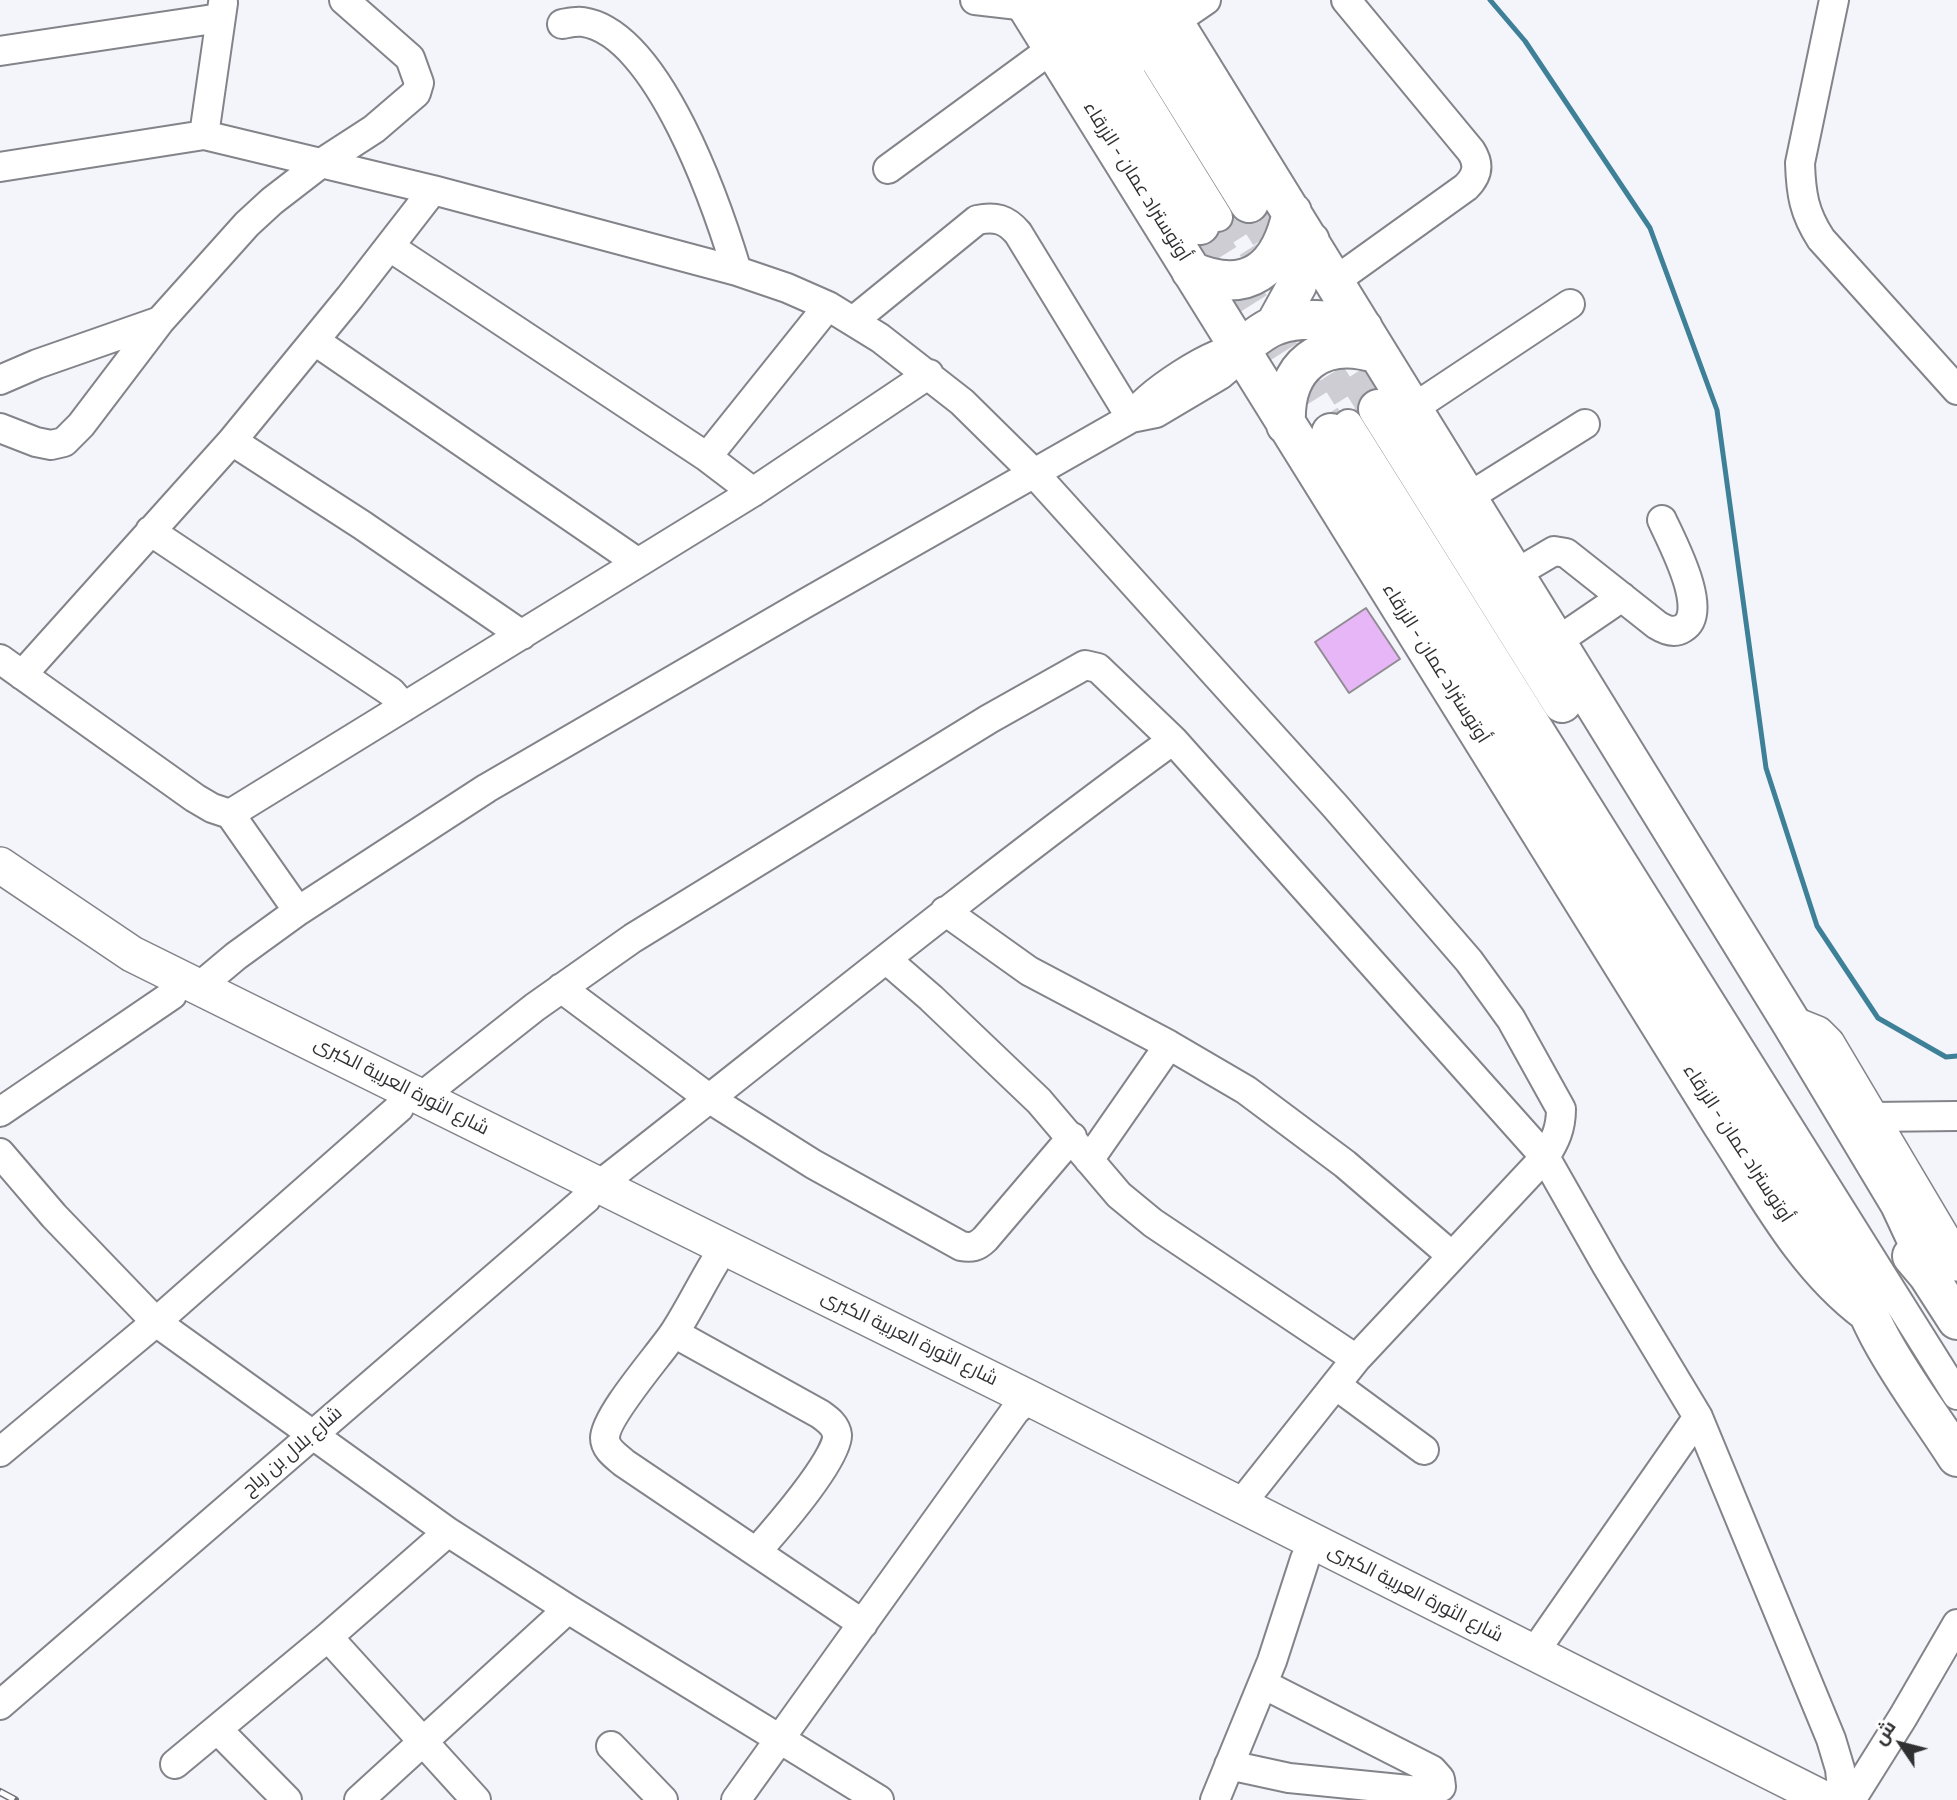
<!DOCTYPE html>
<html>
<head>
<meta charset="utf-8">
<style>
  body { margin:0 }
  #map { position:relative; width:1957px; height:1800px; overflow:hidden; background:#f4f4fb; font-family:"Titillium Web",Cairo,sans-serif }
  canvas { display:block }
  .north { position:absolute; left:1866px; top:1709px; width:70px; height:70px; -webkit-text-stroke:5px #fff; paint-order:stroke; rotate:305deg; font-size:19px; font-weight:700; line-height:28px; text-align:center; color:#303033 }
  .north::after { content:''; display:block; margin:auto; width:24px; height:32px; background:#303033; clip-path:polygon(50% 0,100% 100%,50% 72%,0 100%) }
</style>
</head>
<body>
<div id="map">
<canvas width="1957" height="1800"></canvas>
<div class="north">ش</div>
</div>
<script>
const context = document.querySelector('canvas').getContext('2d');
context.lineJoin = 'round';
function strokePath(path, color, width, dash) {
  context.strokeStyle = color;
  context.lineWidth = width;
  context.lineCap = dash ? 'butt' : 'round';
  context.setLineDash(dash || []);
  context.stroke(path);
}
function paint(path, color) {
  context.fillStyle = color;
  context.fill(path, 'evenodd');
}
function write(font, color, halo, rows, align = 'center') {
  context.font = font + ' "Titillium Web",Cairo,sans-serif';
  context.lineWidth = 6;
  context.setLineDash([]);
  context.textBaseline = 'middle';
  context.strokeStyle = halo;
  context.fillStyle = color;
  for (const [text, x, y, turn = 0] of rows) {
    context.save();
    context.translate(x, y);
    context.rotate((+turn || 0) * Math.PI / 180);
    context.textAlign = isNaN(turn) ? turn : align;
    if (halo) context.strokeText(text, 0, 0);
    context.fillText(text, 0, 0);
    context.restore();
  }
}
strokePath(new Path2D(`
  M 1490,0 L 1525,41 L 1650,228 L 1717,410 L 1766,768 L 1817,926 L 1878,1018 L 1946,1057 L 1957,1056`), '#3d8098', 5);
const building = new Path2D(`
  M 1366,608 L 1400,659 L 1349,693 L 1315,642 Z`);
paint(building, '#e6b6f6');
strokePath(building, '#908c91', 2);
strokePath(new Path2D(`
  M 1229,212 L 1274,283
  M 1309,338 L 1360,419`), '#cdcdd3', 28, [28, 14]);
strokePath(new Path2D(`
  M 1249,203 L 1294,274
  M 1200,225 L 1331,433
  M 1325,325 L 1378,409`), '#cdcdd3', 38, [38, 19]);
const minor = new Path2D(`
  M 975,0 L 1027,6
  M 1097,0 L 1135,60
  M 1834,0 L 1800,163 C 1801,194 1804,213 1821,239 L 1957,390
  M 1174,22 L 1206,0
  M 562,24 C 568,23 576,21 583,22 C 659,33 718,208 737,271
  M 1113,47 L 1218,217
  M 0,51 L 220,18
  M 204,135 L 223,3
  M 0,167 L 204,135 L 433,190 L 737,271 L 787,288 L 828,306 L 880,338 L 962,402 L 1034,473 L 1335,806 L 1469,961 L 1511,1019 L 1561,1109 C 1561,1129 1555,1141 1545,1157 L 1356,1359 L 1240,1505
  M 888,169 L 1053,48
  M 390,247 L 707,457 L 753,492
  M 1335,281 L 1466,187 C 1477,176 1480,165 1471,151 L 1346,0
  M 853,321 L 977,220 C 995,216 1006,219 1018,233 L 1131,418
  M 315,341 L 637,562
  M 0,380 L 37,364 L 160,321
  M 1412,409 L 1570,304
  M 1348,424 L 1957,1395
  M 0,428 L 36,442 L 51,445 L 64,442 L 81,425 L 160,321 L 247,224 L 272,201 L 320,164 L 374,129 L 416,93 L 419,83 L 410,58 L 344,0
  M 232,441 L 362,525 L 522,635
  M 707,457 L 828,306
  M 1467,498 L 1585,424
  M 150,531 L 391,692 L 404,707
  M 1515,574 L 1554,551 L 1566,553 L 1657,625 C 1665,630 1674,634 1683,628 C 1710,612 1672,542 1662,520
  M 1556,642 L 1622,597
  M 0,659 L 195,798 L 212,808 L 230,814 L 298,911
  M 22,675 L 232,441 L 350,297 L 433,190
  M 230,814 L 753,492 L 929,374
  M 945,911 L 1029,971 L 1169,1045 L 1246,1090 L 1345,1164 L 1452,1256
  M 886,959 L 931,998 L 1039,1101 L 1119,1195 L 1153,1223 L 1356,1359
  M 199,987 L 236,956 L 298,911 L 487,788 L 804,604 L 1131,418 C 1146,394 1212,350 1240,349 L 1233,364 L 1220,375 L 1156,413 L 1131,418
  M 561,988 L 710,1099 L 813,1164 L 961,1246 C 971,1248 977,1247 985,1239 L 1072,1137
  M 421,1097 L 535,1007 L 633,938 L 989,719 L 1085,665 L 1098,668 L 1173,740 L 1545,1157 L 1607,1266 L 1698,1417 L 1831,1739 L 1840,1769 L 1843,1800
  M 0,1112 L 172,995
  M 1871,1117 L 1957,1116
  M 0,1153 L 54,1216 L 156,1322 L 448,1532 L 568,1609 L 879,1800
  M 1089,1160 L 1169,1045
  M 598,1186 C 789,1037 977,883 1173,740
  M 674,1333 L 820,1414 C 827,1419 836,1425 837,1435 C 839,1458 773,1533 756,1552 L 624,1463 C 616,1456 605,1449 605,1438 C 605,1416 660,1354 674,1333 C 689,1310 701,1285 715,1262
  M 1337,1386 L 1424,1450
  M 0,1452 L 156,1322 L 399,1108
  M 756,1552 L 863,1624
  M 328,1637 L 476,1800
  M 1533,1654 L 1698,1417
  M 0,1705 L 586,1199
  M 218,1730 L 287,1800
  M 611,1746 L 663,1800
  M 175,1764 L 328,1637 L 448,1532
  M 1229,1765 L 1289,1778 L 1429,1792 L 1441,1787 L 1440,1779 L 1432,1770 L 1263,1684
  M 359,1800 L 568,1609
  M 736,1800 L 1015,1411 L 1029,1398
  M 1215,1800 L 1272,1661 L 1305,1559
  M 1851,1800 L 1903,1717 L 1957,1624`);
const major = new Path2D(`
  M 0,865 L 132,954 L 1029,1398 L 1826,1800
  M 1792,1024 L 1817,1034 L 1827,1044 L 1957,1263`);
const highway = new Path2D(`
  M 1023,0 L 1722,1124 C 1765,1189 1803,1264 1867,1312
  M 1061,0 L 1200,225
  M 1123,0 L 1249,203
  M 1160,0 L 1792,1024 L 1900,1204 L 1921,1249 L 1928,1275
  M 1191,271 C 1248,296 1280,269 1292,212
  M 1275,325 L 1297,285 L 1310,241
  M 1240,349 C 1251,341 1264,329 1277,325 C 1304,315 1336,321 1363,328
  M 1378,409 L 1562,703
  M 1286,425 C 1283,365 1322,336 1378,354
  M 1331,433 L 1832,1237 C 1851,1270 1863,1306 1881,1339 C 1903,1380 1932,1418 1957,1457
  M 1912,1256 L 1928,1275 L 1957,1320`);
strokePath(minor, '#83848a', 32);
strokePath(major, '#83848a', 38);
strokePath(highway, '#83848a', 42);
strokePath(minor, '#fff', 28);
strokePath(major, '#fff', 35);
strokePath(highway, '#fff', 38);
const rail = new Path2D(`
  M 0,1792 L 15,1800`);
strokePath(rail, '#727276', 8);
strokePath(rail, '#fff', 5, [16]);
write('19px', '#303033', '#fff', [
  ["أوتوستراد عمان - الزرقاء",1136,182,58],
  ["أوتوستراد عمان - الزرقاء",1435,664,58],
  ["شارع الثورة العربية الكبرى",401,1087,27],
  ["أوتوستراد عمان - الزرقاء",1737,1144,57],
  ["شارع الثورة العربية الكبرى",909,1339,26],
  ["شارع بلال بن رباح",293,1452,-41],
  ["شارع الثورة العربية الكبرى",1415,1594,27]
]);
</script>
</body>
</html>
